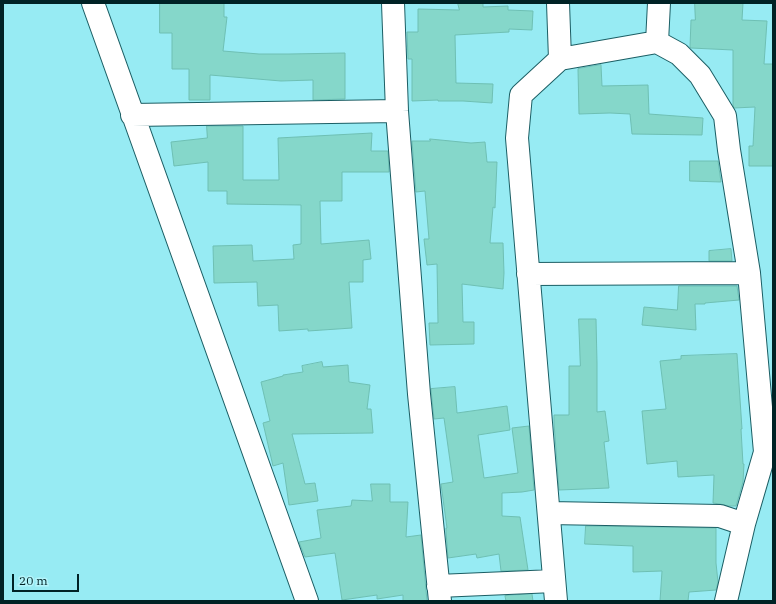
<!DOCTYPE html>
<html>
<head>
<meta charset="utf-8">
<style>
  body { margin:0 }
  #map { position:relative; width:776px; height:604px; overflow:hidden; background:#97ebf3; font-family:"IBM Plex Serif",serif }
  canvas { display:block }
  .frame { position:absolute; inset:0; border:4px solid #002225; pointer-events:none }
  .scale { position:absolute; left:12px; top:574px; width:67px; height:18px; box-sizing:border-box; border:2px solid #002225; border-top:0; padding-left:5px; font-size:12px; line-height:14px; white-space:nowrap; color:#002225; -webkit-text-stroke:3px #b4f5fb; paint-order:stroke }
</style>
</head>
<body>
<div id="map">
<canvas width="776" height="604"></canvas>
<div class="frame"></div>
<div class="scale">20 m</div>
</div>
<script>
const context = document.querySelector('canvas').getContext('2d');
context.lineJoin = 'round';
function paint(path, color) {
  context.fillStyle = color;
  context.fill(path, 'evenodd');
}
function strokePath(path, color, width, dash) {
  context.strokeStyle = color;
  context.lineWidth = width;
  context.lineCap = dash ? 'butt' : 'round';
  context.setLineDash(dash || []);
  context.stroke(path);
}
const building = new Path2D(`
  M 160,3 L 224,3 L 224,17 L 227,17 L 223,51 L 259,54 L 289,54 L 345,53 L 345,99 L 313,100 L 313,80 L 281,81 L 210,75 L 210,100 L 189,100 L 189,69 L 172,69 L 172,33 L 160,33 Z
  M 458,3 L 483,3 L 483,7 L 508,6 L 508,10 L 533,11 L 532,30 L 509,29 L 509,32 L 455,35 L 456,83 L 493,84 L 492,103 L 463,101 L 438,101 L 438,100 L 412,101 L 412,59 L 408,59 L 407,32 L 418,32 L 418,9 L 459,10 Z
  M 695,3 L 743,3 L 742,20 L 767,21 L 764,64 L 773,64 L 773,166 L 749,166 L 749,146 L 753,146 L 755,107 L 734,108 L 733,105 L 733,50 L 691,48 L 690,47 L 691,20 L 695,20 Z
  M 601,65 L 602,86 L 648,85 L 649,114 L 703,118 L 702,135 L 632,134 L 630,114 L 610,113 L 579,114 L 578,69 Z
  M 207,126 L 243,126 L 243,180 L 279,180 L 278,138 L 372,133 L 371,151 L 388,151 L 389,172 L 342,172 L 342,201 L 320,201 L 321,244 L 369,240 L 371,259 L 363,260 L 363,282 L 349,282 L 352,328 L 308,331 L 308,329 L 279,331 L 278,305 L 258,306 L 257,282 L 214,283 L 213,246 L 252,245 L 253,261 L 294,259 L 293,245 L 301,244 L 301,205 L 227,204 L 227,191 L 208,191 L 208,162 L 174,166 L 171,142 L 207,138 Z
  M 430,139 L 471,143 L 485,142 L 487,162 L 497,162 L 495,208 L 493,207 L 490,243 L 503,243 L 504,273 L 503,289 L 462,284 L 463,322 L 474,322 L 474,344 L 430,345 L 429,323 L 438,323 L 437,264 L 427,265 L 424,239 L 429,239 L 425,191 L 416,192 L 412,141 L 430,141 Z
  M 690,161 L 718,161 L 721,182 L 690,181 Z
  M 731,249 L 732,261 L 709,261 L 709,251 Z
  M 679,286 L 737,286 L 739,300 L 705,303 L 705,304 L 695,304 L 696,330 L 642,325 L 644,307 L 677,310 Z
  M 579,319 L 596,319 L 597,363 L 597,412 L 605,411 L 609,441 L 604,442 L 609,488 L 559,490 L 554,423 L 554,415 L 569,415 L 569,366 L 580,366 Z
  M 737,354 L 742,429 L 741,429 L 743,464 L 744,464 L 743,482 L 736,506 L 729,506 L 720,504 L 713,503 L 714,475 L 678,477 L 677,461 L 647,464 L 642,411 L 666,409 L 660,361 L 681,359 L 681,356 Z
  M 322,362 L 323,367 L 348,365 L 349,382 L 370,385 L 367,409 L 371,409 L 373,433 L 292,434 L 305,484 L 315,483 L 318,501 L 289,505 L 283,463 L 273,466 L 263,423 L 270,421 L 261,382 L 283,376 L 283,375 L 303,372 L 302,366 Z
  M 455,387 L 457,413 L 507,406 L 510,430 L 478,435 L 484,478 L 518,473 L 512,428 L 529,426 L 534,490 L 522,492 L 502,493 L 502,516 L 520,517 L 528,570 L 501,571 L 499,554 L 477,558 L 476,554 L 448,558 L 446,532 L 446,528 L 447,528 L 441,484 L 453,482 L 444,418 L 434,419 L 431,389 Z
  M 371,484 L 390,484 L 390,502 L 408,502 L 406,537 L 421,535 L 427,601 L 403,601 L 403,595 L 377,599 L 377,595 L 342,600 L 335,553 L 305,557 L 299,542 L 321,538 L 317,510 L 351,506 L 352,500 L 372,501 Z
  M 586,526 L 716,528 L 716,563 L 718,582 L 716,590 L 689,592 L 688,601 L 660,601 L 662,571 L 633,572 L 633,546 L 585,544 Z
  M 532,594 L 533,601 L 506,601 L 505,596 Z`);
paint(building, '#85d7ca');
strokePath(building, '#6ebfb3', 1);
const minor = new Path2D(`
  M 93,3 L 307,601
  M 393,3 L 397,111 L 419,394 L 440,601
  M 558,3 L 560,59
  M 657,42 L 659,3
  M 132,115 L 397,111
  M 528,274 L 749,273
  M 549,513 L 720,516 L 744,524
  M 438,586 L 554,581
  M 556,601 L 517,138 L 521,95 L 560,59 L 657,42 L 679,54 L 700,75 L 725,116 L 729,150 L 749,273 L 765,452 L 744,524 L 726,601`);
strokePath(minor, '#1b5e64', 24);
strokePath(minor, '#fff', 22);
</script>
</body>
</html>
